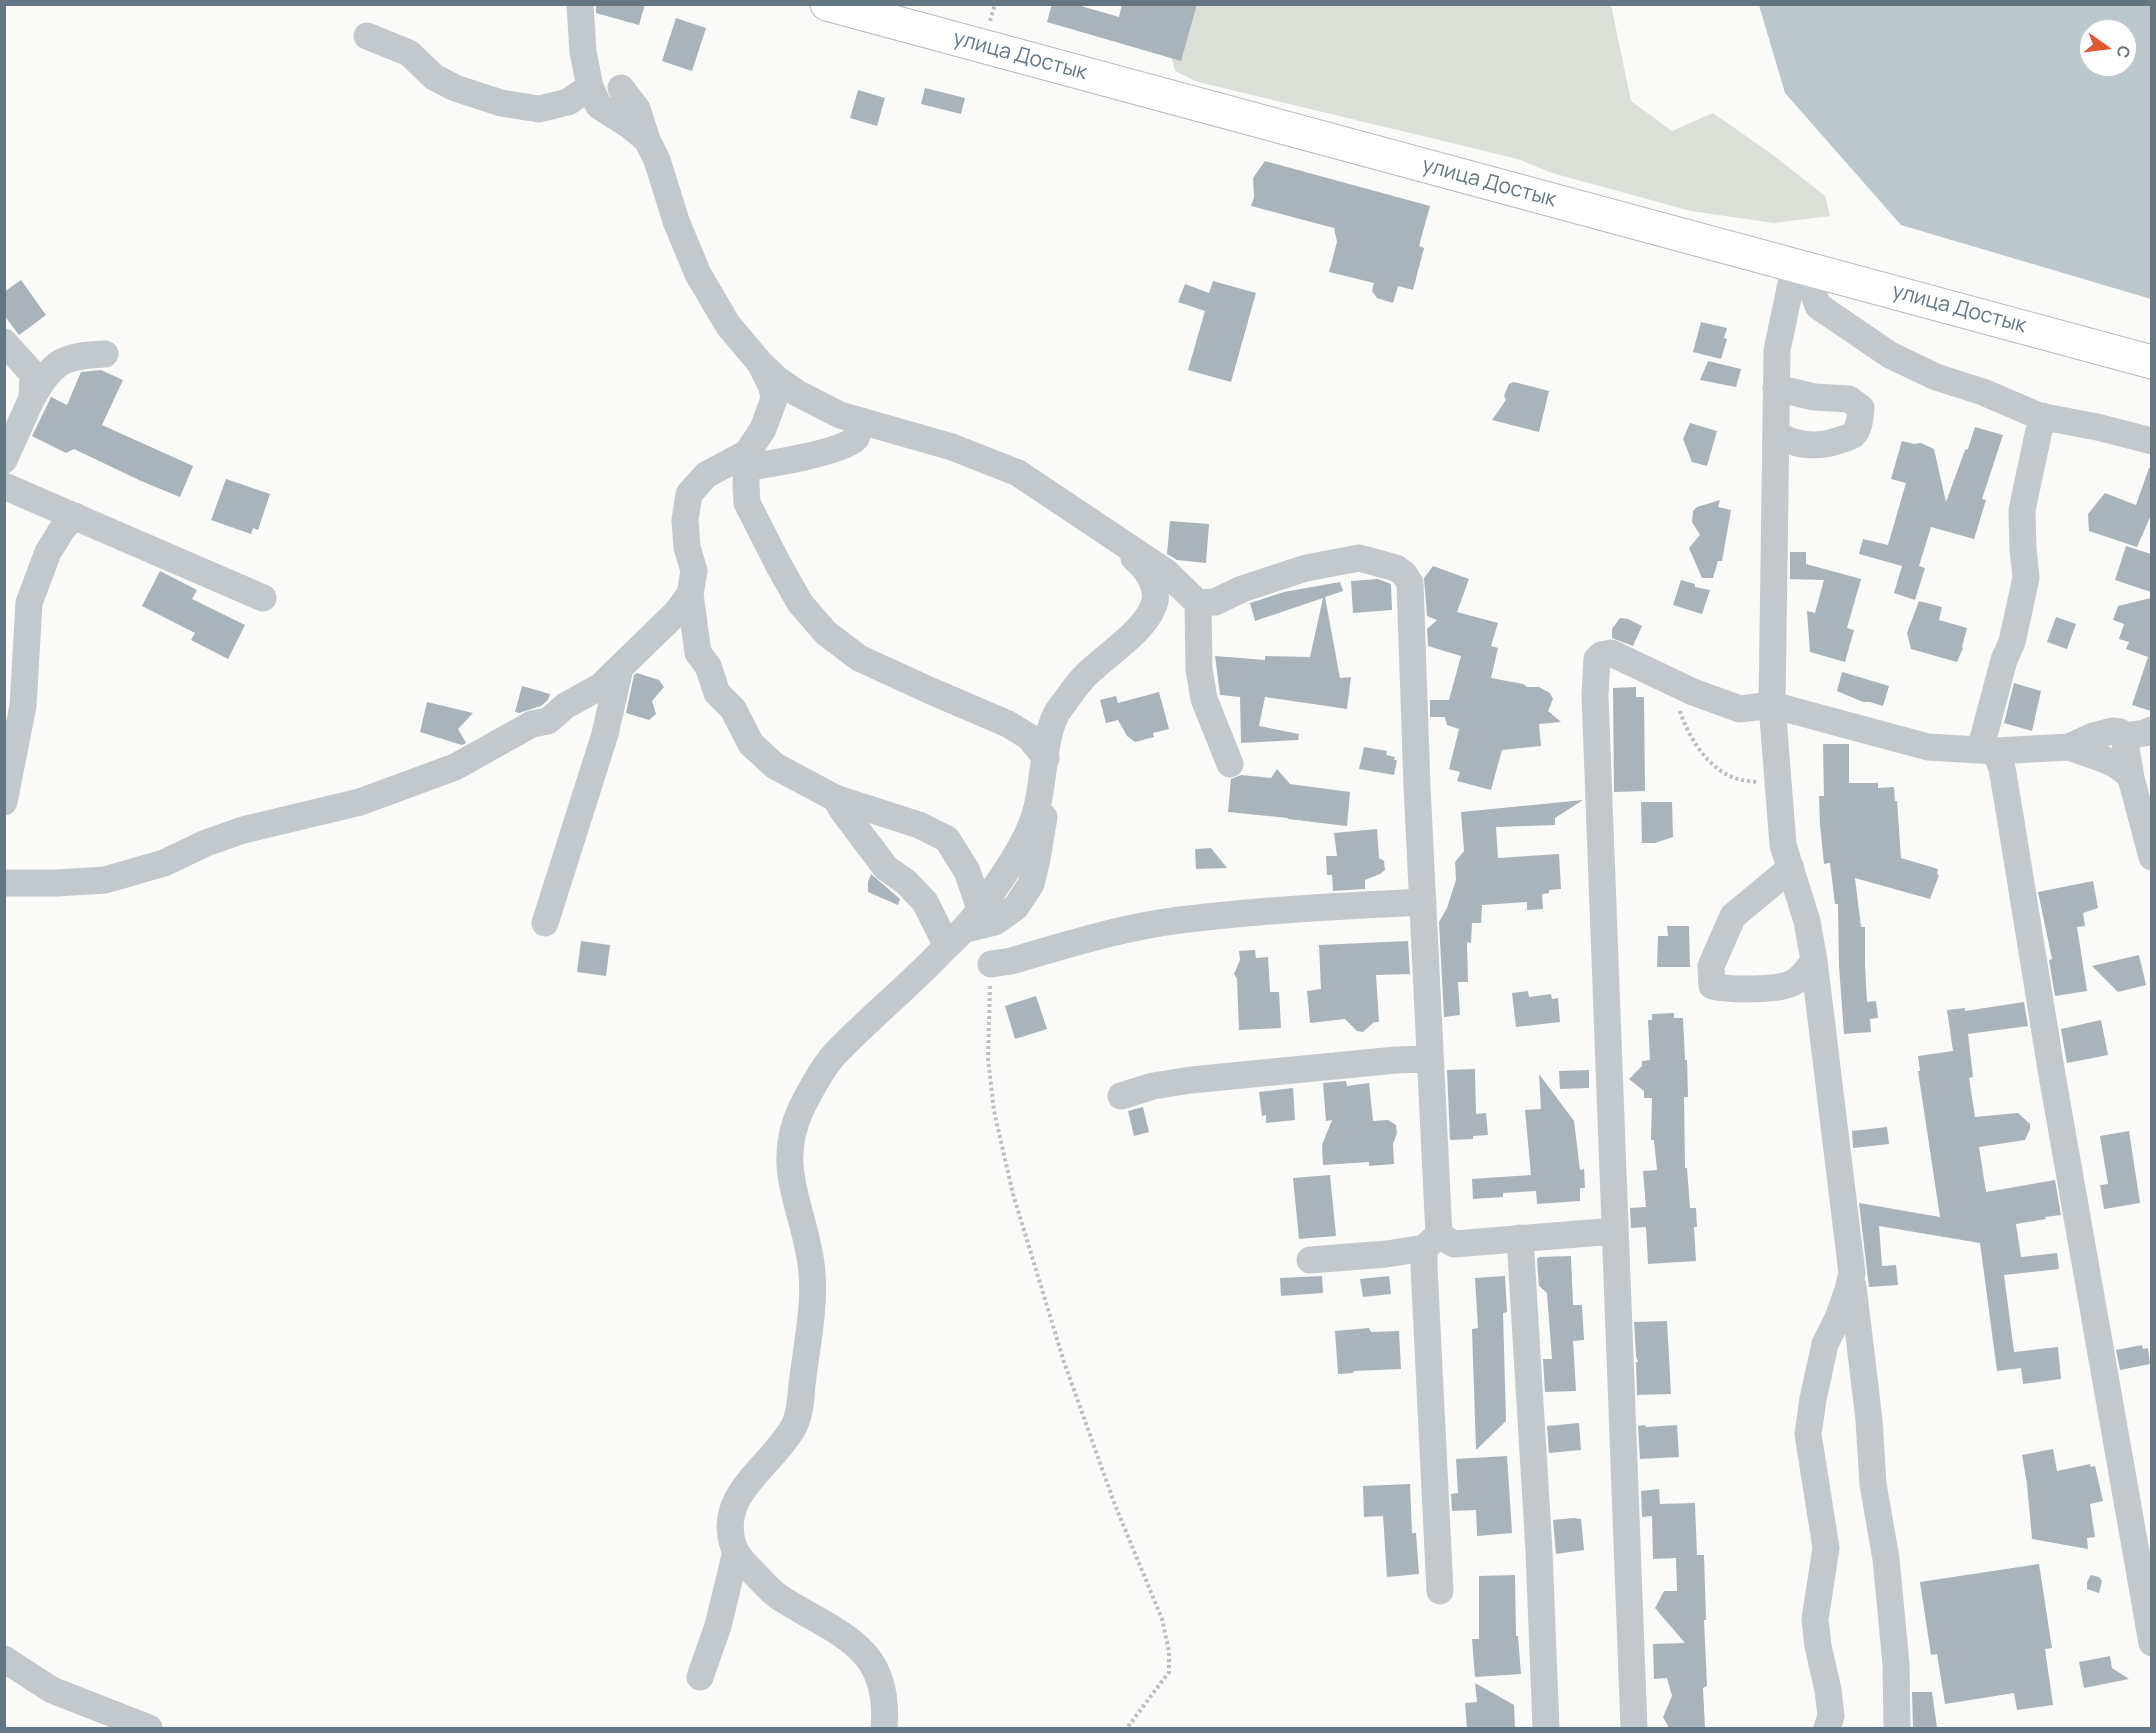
<!DOCTYPE html>
<html>
<head>
<meta charset="utf-8">
<style>
  body { margin:0 }
  #map { position:relative; width:2156px; height:1733px; overflow:hidden; background:#fafaf8; font-family:Manrope,sans-serif }
  canvas { display:block }
  .frame { position:absolute; inset:0; border:6px solid #657683; pointer-events:none }
  .north { position:absolute; left:2078px; top:18px; width:60px; height:60px; box-sizing:border-box; background:#fff; border:2px solid #c1c8cd; border-radius:50%; rotate:104deg; font-size:16px; font-weight:700; line-height:24px; text-align:center; color:#657683 }
  .north::after { content:''; display:block; margin:auto; width:21px; height:27px; background:#e4572e; clip-path:polygon(50% 0,100% 100%,50% 72%,0 100%) }
</style>
</head>
<body>
<div id="map">
<canvas width="2156" height="1733"></canvas>
<div class="frame"></div>
<div class="north">С</div>
</div>
<script>
const context = document.querySelector('canvas').getContext('2d');
context.lineJoin = 'round';
function paint(path, color) {
  context.fillStyle = color;
  context.fill(path, 'evenodd');
}
function strokePath(path, color, width, dash) {
  context.strokeStyle = color;
  context.lineWidth = width;
  context.lineCap = dash ? 'butt' : 'round';
  context.setLineDash(dash || []);
  context.stroke(path);
}
function write(font, color, halo, rows, align = 'center') {
  context.font = font + ' Manrope,sans-serif';
  context.lineWidth = 6;
  context.setLineDash([]);
  context.textBaseline = 'middle';
  context.strokeStyle = halo;
  context.fillStyle = color;
  for (const [text, x, y, turn = 0] of rows) {
    context.save();
    context.translate(x, y);
    context.rotate((+turn || 0) * Math.PI / 180);
    context.textAlign = isNaN(turn) ? turn : align;
    if (halo) context.strokeText(text, 0, 0);
    context.fillText(text, 0, 0);
    context.restore();
  }
}
paint(new Path2D(`
  M 1158,5 L 1611,5 L 1631,101 L 1672,131 L 1713,113 L 1773,155 L 1825,196 L 1830,216 L 1774,223 L 1691,211 L 1552,173 L 1518,159 L 1198,82 L 1175,71 Z`), '#dadfd7');
paint(new Path2D(`
  M 1759,5 L 2151,5 L 2151,299 L 1901,225 L 1785,93 ZM 2090,30 L 2126,30 L 2126,66 L 2090,66 Z`), '#bbc7cb');
paint(new Path2D(`
  M 596,4 L 645,4 L 639,25 L 596,13 Z
  M 1052,4 L 1074,4 L 1119,17 L 1122,4 L 1197,4 L 1181,61 L 1047,22 Z
  M 676,18 L 706,28 L 692,71 L 662,61 Z
  M 925,88 L 965,98 L 961,114 L 921,104 Z
  M 858,90 L 885,98 L 877,126 L 850,118 Z
  M 1265,161 L 1430,206 L 1419,246 L 1424,248 L 1413,290 L 1398,286 L 1393,303 L 1377,298 L 1372,291 L 1374,283 L 1329,272 L 1337,242 L 1334,228 L 1251,206 L 1254,197 L 1253,178 Z
  M 21,280 L 46,315 L 19,335 L 4,315 L 4,292 Z
  M 1213,281 L 1256,293 L 1231,382 L 1188,370 L 1205,311 L 1178,302 L 1185,284 L 1209,293 Z
  M 1701,322 L 1727,328 L 1724,338 L 1727,339 L 1721,359 L 1693,352 Z
  M 1708,361 L 1741,369 L 1736,387 L 1700,380 Z
  M 101,370 L 123,380 L 102,425 L 193,466 L 180,497 L 141,481 L 74,449 L 66,453 L 32,436 L 51,397 L 67,405 L 81,372 Z
  M 1514,382 L 1549,391 L 1539,432 L 1492,420 L 1506,400 L 1504,396 L 1509,384 Z
  M 1690,423 L 1717,431 L 1707,466 L 1692,462 L 1683,439 Z
  M 1975,427 L 2003,435 L 1982,499 L 1986,500 L 1974,539 L 1931,527 L 1919,566 L 1925,568 L 1915,600 L 1894,593 L 1902,566 L 1859,554 L 1863,539 L 1888,545 L 1906,483 L 1891,479 L 1902,441 L 1914,444 L 1921,443 L 1934,449 L 1946,502 L 1965,450 L 1968,449 Z
  M 2149,468 L 2151,468 L 2151,515 L 2137,547 L 2089,531 L 2088,514 L 2105,493 L 2136,505 Z
  M 226,479 L 270,494 L 258,530 L 253,528 L 251,534 L 211,520 Z
  M 1720,500 L 1718,507 L 1731,510 L 1722,561 L 1718,561 L 1713,578 L 1702,578 L 1689,548 L 1700,535 L 1692,522 L 1693,511 L 1697,507 Z
  M 1170,521 L 1209,524 L 1206,563 L 1177,560 L 1167,554 Z
  M 2126,546 L 2151,554 L 2151,592 L 2115,580 Z
  M 1790,552 L 1806,552 L 1806,564 L 1861,579 L 1847,628 L 1854,630 L 1845,662 L 1810,652 L 1807,611 L 1815,613 L 1824,580 L 1790,579 Z
  M 1433,566 L 1469,579 L 1457,612 L 1498,623 L 1491,646 L 1498,648 L 1491,678 L 1523,684 L 1527,687 L 1539,687 L 1550,693 L 1553,699 L 1548,711 L 1561,722 L 1539,724 L 1541,746 L 1502,750 L 1491,790 L 1457,781 L 1460,772 L 1449,769 L 1459,729 L 1447,725 L 1445,717 L 1430,717 L 1430,700 L 1449,700 L 1461,656 L 1428,646 L 1427,629 L 1437,620 L 1427,616 L 1424,578 Z
  M 160,571 L 197,590 L 192,599 L 245,625 L 228,659 L 191,640 L 195,633 L 142,606 Z
  M 1378,579 L 1391,584 L 1392,610 L 1353,613 L 1351,581 Z
  M 1681,580 L 1695,584 L 1695,587 L 1710,590 L 1702,614 L 1673,605 Z
  M 1340,582 L 1343,591 L 1325,597 L 1340,678 L 1351,677 L 1347,709 L 1265,697 L 1259,726 L 1299,734 L 1298,740 L 1241,743 L 1240,697 L 1220,695 L 1215,656 L 1265,660 L 1265,656 L 1310,657 L 1323,598 L 1255,621 L 1250,603 L 1284,592 Z
  M 2151,598 L 2151,711 L 2132,705 L 2148,657 L 2126,649 L 2129,642 L 2119,639 L 2124,624 L 2113,620 L 2118,606 Z
  M 1919,601 L 1942,607 L 1939,620 L 1967,628 L 1962,647 L 1963,648 L 1957,662 L 1911,649 L 1907,633 Z
  M 2056,617 L 2076,624 L 2067,649 L 2047,642 Z
  M 1620,618 L 1628,619 L 1642,626 L 1633,646 L 1612,638 L 1612,629 Z
  M 1842,672 L 1889,686 L 1883,706 L 1870,702 L 1863,702 L 1837,691 Z
  M 637,673 L 659,680 L 664,687 L 652,701 L 656,714 L 649,720 L 626,713 L 634,675 Z
  M 2014,683 L 2041,691 L 2032,731 L 2004,723 Z
  M 522,686 L 550,694 L 548,700 L 541,706 L 519,713 L 515,712 Z
  M 1636,687 L 1636,697 L 1644,697 L 1645,791 L 1614,792 L 1613,688 Z
  M 1159,692 L 1169,729 L 1153,733 L 1154,737 L 1135,742 L 1127,736 L 1118,720 L 1106,723 L 1100,700 L 1116,696 L 1118,703 Z
  M 427,702 L 473,713 L 458,729 L 466,743 L 462,745 L 420,732 Z
  M 1823,744 L 1849,744 L 1849,783 L 1878,783 L 1878,788 L 1894,787 L 1895,801 L 1897,801 L 1901,858 L 1938,869 L 1937,874 L 1939,875 L 1930,899 L 1855,878 L 1861,927 L 1865,927 L 1865,965 L 1867,1002 L 1876,1001 L 1878,1018 L 1870,1019 L 1871,1032 L 1844,1034 L 1839,966 L 1838,904 L 1835,904 L 1830,863 L 1824,864 L 1820,825 L 1819,796 L 1824,796 Z
  M 1364,747 L 1387,751 L 1386,755 L 1395,757 L 1394,760 L 1397,760 L 1394,775 L 1359,769 Z
  M 1277,769 L 1290,784 L 1350,792 L 1347,826 L 1288,819 L 1288,818 L 1228,812 L 1231,779 L 1241,775 L 1271,778 Z
  M 1583,800 L 1555,818 L 1555,825 L 1496,827 L 1498,858 L 1559,854 L 1561,889 L 1549,890 L 1549,893 L 1542,894 L 1543,909 L 1527,910 L 1527,902 L 1482,905 L 1481,923 L 1472,923 L 1471,943 L 1467,942 L 1468,982 L 1458,982 L 1460,1015 L 1444,1017 L 1439,922 L 1447,908 L 1456,880 L 1455,862 L 1464,851 L 1461,812 Z
  M 1641,802 L 1672,802 L 1673,837 L 1655,843 L 1642,843 Z
  M 1377,829 L 1379,858 L 1384,861 L 1385,870 L 1380,874 L 1365,880 L 1365,889 L 1333,891 L 1332,875 L 1327,875 L 1326,856 L 1337,856 L 1334,833 Z
  M 1211,848 L 1227,868 L 1196,869 L 1195,849 Z
  M 871,874 L 900,899 L 898,905 L 868,892 L 868,882 Z
  M 2093,881 L 2098,908 L 2083,913 L 2085,926 L 2077,927 L 2087,991 L 2055,996 L 2049,960 L 2052,959 L 2038,892 Z
  M 1667,926 L 1689,926 L 1690,967 L 1657,967 L 1658,936 L 1668,936 Z
  M 581,941 L 610,945 L 606,976 L 577,972 Z
  M 1408,941 L 1410,974 L 1376,975 L 1379,1022 L 1374,1022 L 1363,1032 L 1357,1031 L 1345,1019 L 1310,1023 L 1307,991 L 1321,989 L 1319,945 Z
  M 1255,950 L 1256,958 L 1268,957 L 1270,992 L 1279,992 L 1281,1028 L 1239,1030 L 1237,979 L 1234,974 L 1240,960 L 1239,951 Z
  M 2139,955 L 2146,985 L 2118,992 L 2092,966 Z
  M 1528,991 L 1529,997 L 1551,994 L 1552,999 L 1558,998 L 1560,1022 L 1516,1027 L 1512,993 Z
  M 1036,996 L 1047,1029 L 1015,1039 L 1005,1006 Z
  M 2024,1002 L 2028,1026 L 1968,1034 L 1973,1077 L 1969,1078 L 1975,1117 L 2018,1113 L 2030,1124 L 2030,1129 L 2025,1140 L 1979,1147 L 1986,1192 L 2055,1180 L 2061,1215 L 2045,1217 L 2046,1219 L 2016,1224 L 2021,1257 L 2057,1253 L 2059,1269 L 2004,1275 L 2014,1352 L 2058,1347 L 2061,1379 L 2023,1384 L 2021,1368 L 1997,1371 L 1980,1243 L 1879,1226 L 1882,1266 L 1896,1265 L 1898,1285 L 1869,1287 L 1859,1203 L 1940,1217 L 1918,1071 L 1920,1071 L 1918,1056 L 1953,1051 L 1947,1010 L 1965,1008 L 1965,1011 Z
  M 1674,1013 L 1674,1018 L 1683,1018 L 1685,1060 L 1687,1060 L 1688,1097 L 1684,1097 L 1685,1168 L 1687,1168 L 1690,1208 L 1696,1208 L 1697,1227 L 1694,1227 L 1696,1261 L 1648,1264 L 1646,1227 L 1631,1228 L 1630,1208 L 1646,1207 L 1643,1171 L 1657,1170 L 1654,1140 L 1651,1140 L 1652,1098 L 1644,1098 L 1644,1091 L 1629,1079 L 1642,1066 L 1642,1061 L 1650,1060 L 1648,1020 L 1652,1020 L 1652,1014 Z
  M 2101,1020 L 2108,1055 L 2067,1063 L 2061,1029 Z
  M 1475,1069 L 1476,1114 L 1486,1113 L 1488,1135 L 1473,1136 L 1473,1139 L 1450,1140 L 1447,1070 Z
  M 1589,1070 L 1589,1088 L 1560,1089 L 1559,1071 Z
  M 1539,1074 L 1574,1121 L 1580,1170 L 1584,1169 L 1585,1188 L 1580,1188 L 1580,1201 L 1537,1204 L 1536,1191 L 1503,1193 L 1503,1197 L 1473,1199 L 1472,1179 L 1531,1175 L 1525,1110 L 1541,1109 Z
  M 1346,1081 L 1347,1086 L 1369,1083 L 1373,1121 L 1388,1120 L 1396,1125 L 1397,1133 L 1393,1144 L 1394,1164 L 1369,1166 L 1369,1162 L 1323,1165 L 1322,1145 L 1332,1120 L 1326,1121 L 1323,1083 Z
  M 1293,1088 L 1295,1120 L 1266,1123 L 1266,1115 L 1262,1116 L 1259,1092 Z
  M 1143,1107 L 1149,1132 L 1134,1136 L 1128,1111 Z
  M 1887,1127 L 1889,1144 L 1853,1148 L 1852,1131 Z
  M 2129,1131 L 2140,1203 L 2104,1209 L 2100,1185 L 2108,1184 L 2100,1136 Z
  M 1330,1175 L 1336,1236 L 1299,1239 L 1293,1178 Z
  M 1571,1256 L 1573,1305 L 1582,1305 L 1584,1340 L 1573,1341 L 1576,1391 L 1545,1392 L 1543,1359 L 1552,1359 L 1547,1293 L 1539,1286 L 1537,1259 L 1539,1257 Z
  M 1322,1276 L 1323,1293 L 1281,1296 L 1280,1278 Z
  M 1389,1276 L 1391,1294 L 1363,1297 L 1360,1279 Z
  M 1505,1276 L 1507,1312 L 1503,1313 L 1506,1421 L 1476,1450 L 1472,1329 L 1478,1328 L 1475,1278 Z
  M 1667,1321 L 1671,1394 L 1637,1395 L 1636,1362 L 1638,1362 L 1636,1356 L 1634,1322 Z
  M 1369,1328 L 1371,1332 L 1399,1331 L 1401,1369 L 1354,1371 L 1353,1373 L 1338,1374 L 1335,1331 Z
  M 2142,1345 L 2143,1349 L 2148,1348 L 2150,1364 L 2120,1370 L 2116,1350 Z
  M 1579,1423 L 1581,1450 L 1549,1453 L 1547,1426 Z
  M 1645,1425 L 1646,1427 L 1677,1425 L 1679,1457 L 1640,1459 L 1638,1426 Z
  M 2053,1449 L 2057,1471 L 2090,1464 L 2091,1467 L 2095,1466 L 2103,1501 L 2090,1504 L 2095,1537 L 2087,1538 L 2088,1549 L 2032,1539 L 2027,1484 L 2022,1455 Z
  M 1507,1456 L 1512,1533 L 1477,1536 L 1476,1510 L 1452,1511 L 1451,1494 L 1458,1493 L 1456,1459 Z
  M 1410,1484 L 1412,1533 L 1416,1533 L 1419,1574 L 1387,1577 L 1383,1516 L 1364,1517 L 1363,1486 Z
  M 1659,1489 L 1660,1504 L 1695,1503 L 1697,1555 L 1704,1555 L 1706,1620 L 1704,1620 L 1707,1686 L 1703,1688 L 1705,1728 L 1669,1728 L 1663,1717 L 1672,1696 L 1667,1678 L 1654,1679 L 1653,1644 L 1685,1643 L 1655,1608 L 1664,1591 L 1677,1591 L 1676,1558 L 1653,1559 L 1652,1516 L 1642,1517 L 1641,1491 Z
  M 1574,1518 L 1581,1519 L 1584,1550 L 1556,1554 L 1553,1520 Z
  M 2039,1564 L 2052,1648 L 2045,1649 L 2053,1705 L 2017,1710 L 2014,1693 L 1945,1704 L 1937,1654 L 1931,1655 L 1920,1582 Z
  M 1515,1575 L 1516,1636 L 1518,1636 L 1521,1674 L 1475,1677 L 1472,1639 L 1479,1639 L 1479,1576 Z
  M 2091,1575 L 2099,1577 L 2102,1581 L 2099,1593 L 2087,1589 L 2087,1582 Z
  M 2110,1656 L 2112,1668 L 2129,1679 L 2084,1688 L 2079,1662 Z
  M 1475,1683 L 1514,1705 L 1515,1728 L 1467,1728 L 1465,1703 L 1477,1702 Z
  M 1912,1692 L 1932,1692 L 1937,1728 L 1913,1728 Z`), '#aab3b9');
const major = new Path2D(`
  M 827,4 L 2152,362`);
strokePath(major, '#b5babe', 35);
strokePath(new Path2D(`
  M 990,21 L 995,4
  M 1680,711 C 1688,737 1709,771 1738,779 C 1744,781 1751,781 1757,782
  M 990,986 L 988,1058 L 994,1111 L 1013,1194 L 1064,1362 L 1115,1505 L 1162,1619 L 1169,1651 L 1169,1672 L 1127,1728`), '#bbbfc2', 4, [3, 3]);
strokePath(new Path2D(`
  M 580,4 L 583,52 L 590,87 L 599,106 L 629,125 L 647,140 L 657,160 L 676,221 L 698,274 L 728,325 L 760,363 L 778,380 L 797,393 L 840,415 L 952,447 L 1018,473 L 1166,572 L 1198,603 L 1215,602 L 1242,589 L 1306,568 L 1359,558 L 1396,568 L 1404,574 L 1410,583 L 1417,786 L 1439,1235 L 1424,1248 L 1424,1267 L 1440,1591
  M 367,36 L 409,53 L 434,77 L 455,88 L 501,103 L 539,109 L 568,102 L 590,87
  M 621,88 L 637,109 L 647,140
  M 1795,265 L 1777,350 L 1772,705 L 1783,845 L 1807,921 L 1814,961 L 1852,1273 L 1848,1290 L 1838,1318 L 1825,1344 L 1813,1399 L 1808,1434 L 1826,1548 L 1815,1619 L 1818,1646 L 1828,1690 L 1831,1716 L 1827,1728
  M 1811,269 L 1814,295 L 1818,306 L 1890,355 L 1936,377 L 1983,392 L 2039,416 L 2097,427 L 2152,441
  M 4,342 L 33,374 L 32,398 L 4,460
  M 32,398 C 54,361 61,356 105,354
  M 1776,434 C 1795,446 1818,448 1840,440 C 1843,439 1850,437 1853,435 C 1860,428 1860,417 1861,408 L 1849,399 L 1814,397 L 1776,388
  M 747,453 L 746,484 L 747,503 L 778,564 L 800,603 L 826,633 L 859,658 L 931,691 L 1008,724 L 1029,737 L 1046,758
  M 746,467 C 765,465 846,452 856,438 C 859,432 858,426 857,420
  M 4,486 L 263,598
  M 690,594 L 698,653 L 708,666 L 717,693 L 733,709 L 751,744 L 775,766 L 835,798 L 919,825 L 947,839 L 967,871 L 980,909
  M 1198,603 L 1199,669 L 1204,699 L 1230,764
  M 2124,736 L 2131,778 L 2152,857
  M 2069,747 C 2089,755 2118,760 2131,778
  M 1980,750 L 2004,660 L 2012,642 L 2026,578 L 2023,549 L 2022,510 L 2042,416
  M 1995,751 L 2002,768 L 2011,822 L 2052,1075 L 2152,1643
  M 835,798 L 843,811 L 886,868 L 906,882 L 925,902 L 947,946
  M 4,802 L 23,706 L 29,603 L 48,552 L 63,528 L 75,516
  M 1791,868 L 1733,916 L 1711,966 L 1712,986 C 1728,990 1780,991 1794,982 C 1802,978 1808,968 1814,961
  M 4,883 L 56,883 L 105,880 L 164,863 L 206,843 L 243,830 L 360,802 L 455,767 L 532,724 L 548,721 L 565,706 L 601,686 L 677,612 L 690,594 L 694,571 L 687,547 L 685,520 L 689,494 L 706,475 L 747,453 L 763,429 L 774,399 L 772,387 L 761,365
  M 545,923 L 605,734 L 620,668
  M 963,930 L 995,922 L 1016,907 L 1031,884 L 1037,859 L 1044,817
  M 991,964 L 1011,961 C 1066,945 1123,927 1180,920 C 1261,910 1342,906 1423,902
  M 1121,1096 L 1153,1086 L 1191,1080 L 1396,1060 L 1430,1059
  M 1439,1235 L 1454,1244 L 1615,1231
  M 1520,1238 L 1539,1551 L 1546,1728
  M 1310,1260 L 1387,1254 L 1424,1248
  M 1853,1286 L 1869,1420 L 1873,1484 L 1886,1559 L 1896,1664 L 1897,1728
  M 4,1659 L 52,1690 L 149,1728
  M 700,1677 L 718,1626 L 736,1552
  M 884,1728 C 891,1644 837,1635 779,1597 C 770,1591 762,1581 754,1573 C 746,1565 736,1556 733,1545 C 717,1493 772,1467 794,1426 C 800,1414 801,1399 802,1385 C 806,1348 815,1311 812,1273 C 808,1214 772,1171 801,1109 C 809,1093 823,1068 834,1055 C 868,1019 907,988 941,952 C 954,939 968,927 979,911 C 1000,879 1028,845 1037,807 C 1044,780 1044,733 1058,711 C 1066,700 1075,687 1084,677 C 1103,657 1143,633 1153,607 C 1161,589 1148,570 1134,558
  M 1634,1728 L 1595,695 L 1597,659 L 1601,655 L 1611,653 L 1693,692 L 1740,709 L 1772,705 L 1928,747 L 1995,751 L 2069,747 L 2093,736 L 2112,731 L 2120,732 L 2124,736 L 2145,733 L 2152,730`), '#c3c8cc', 27);
strokePath(major, '#fff', 33);
write('21px', '#657683', '#fff', [
  ["улица Достык",1020,56,15],
  ["улица Достык",1489,183,15],
  ["улица Достык",1959,309,15]
]);
</script>
</body>
</html>
